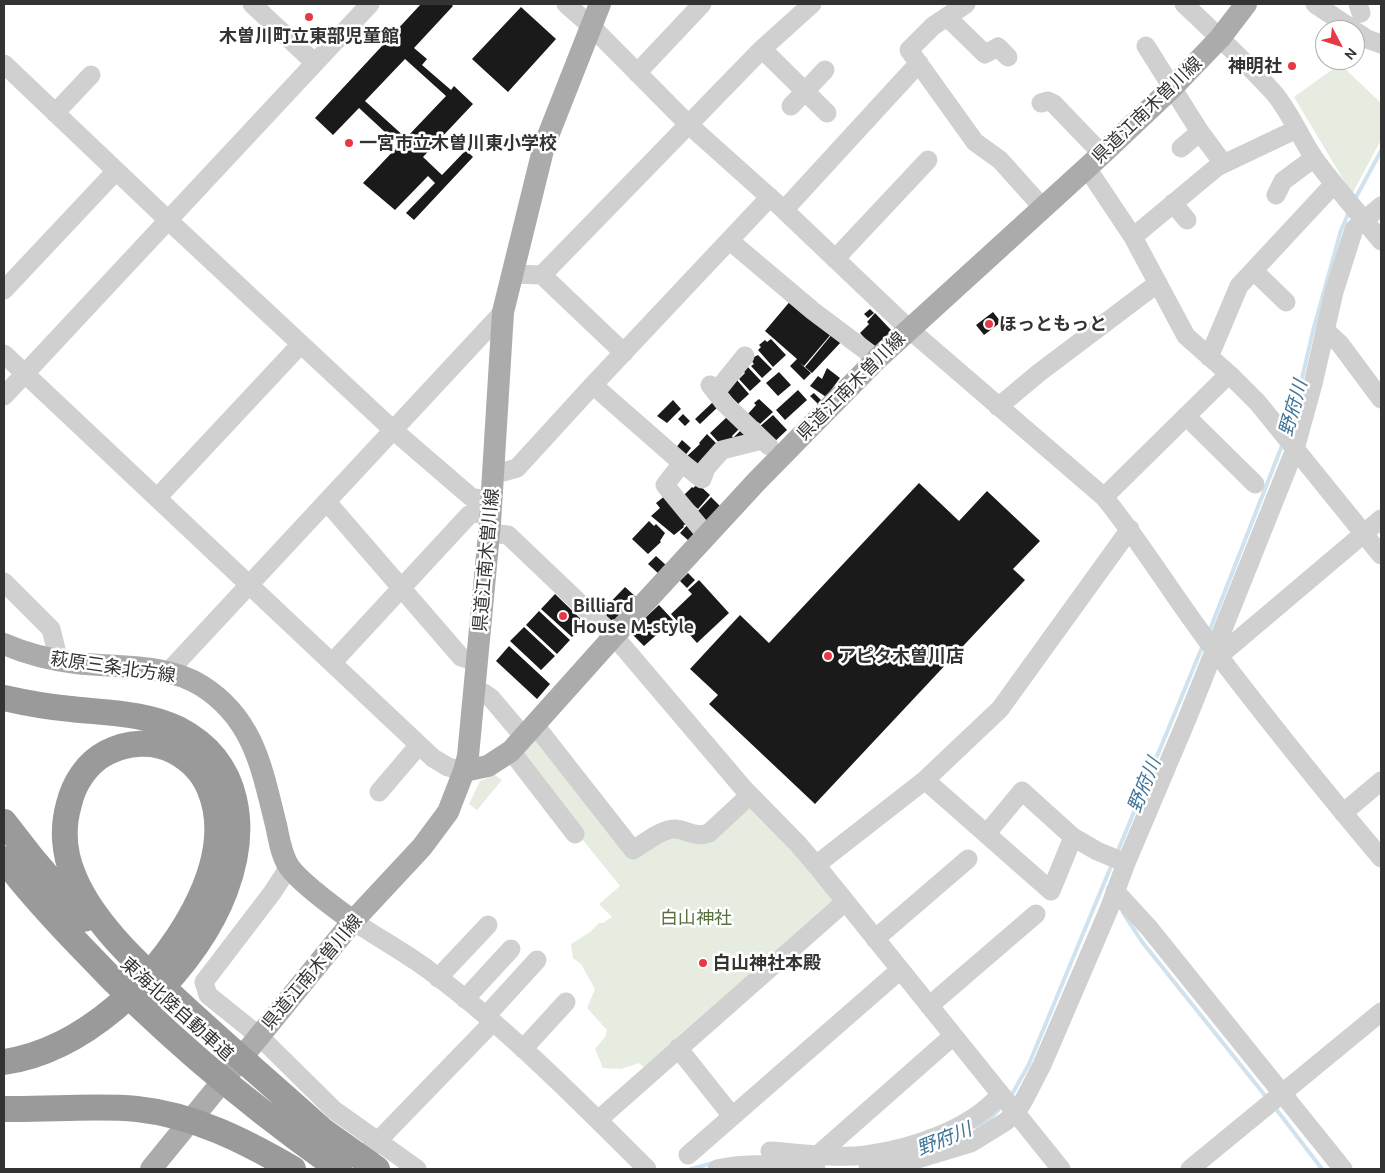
<!DOCTYPE html>
<html>
<head>
<meta charset="utf-8">
<style>
  body { margin:0 }
  #map { position:relative; width:1385px; height:1173px; overflow:hidden; background:#fff; font-family:Ubuntu,sans-serif }
  canvas { display:block }
  .frame { position:absolute; inset:0; border:5px solid #333; pointer-events:none }
  .north { position:absolute; left:1315px; top:20px; width:50px; height:50px; box-sizing:border-box; background:#fff; border:1px solid #adadad; border-radius:50%; rotate:130deg; font-size:14px; font-weight:700; line-height:20px; text-align:center; color:#333 }
  .north::after { content:''; display:block; margin:auto; width:18px; height:22px; background:#e63946; clip-path:polygon(50% 0,100% 100%,50% 72%,0 100%) }
</style>
</head>
<body>
<div id="map">
<canvas width="1385" height="1173"></canvas>
<div class="frame"></div>
<div class="north">N</div>
</div>
<script>
const context = document.querySelector('canvas').getContext('2d');
context.lineJoin = 'round';
function paint(path, color) {
  context.fillStyle = color;
  context.fill(path, 'evenodd');
}
function strokePath(path, color, width, dash) {
  context.strokeStyle = color;
  context.lineWidth = width;
  context.lineCap = dash ? 'butt' : 'round';
  context.setLineDash(dash || []);
  context.stroke(path);
}
function write(font, color, halo, rows, align = 'center') {
  context.font = font + ' Ubuntu,"Noto Sans JP",sans-serif';
  context.lineWidth = 5;
  context.setLineDash([]);
  context.textBaseline = 'middle';
  context.strokeStyle = halo;
  context.fillStyle = color;
  for (const [text, x, y, turn = 0] of rows) {
    context.save();
    context.translate(x, y);
    context.rotate((+turn || 0) * Math.PI / 180);
    context.textAlign = isNaN(turn) ? turn : align;
    if (halo) context.strokeText(text, 0, 0);
    context.fillText(text, 0, 0);
    context.restore();
  }
}
paint(new Path2D(`
  M 1340,64 L 1381,103 L 1381,140 L 1352,194 L 1294,97 Z
  M 530,730 L 635,860 L 643,847 L 687,834 L 755,801 L 840,896 L 650,1073 L 639,1063 L 621,1069 L 603,1068 L 595,1049 L 605,1037 L 607,1030 L 587,1008 L 595,989 L 581,964 L 573,958 L 571,944 L 590,932 L 599,923 L 603,923 L 612,917 L 599,904 L 620,886 L 511,751 Z
  M 495,775 L 502,780 L 477,810 L 469,804 L 480,781 Z`), '#e6ecdf');
strokePath(new Path2D(`
  M 1355,199 L 1381,151
  M 1288,429 L 1293,417 L 1313,331 L 1341,230 L 1349,212
  M 1209,632 L 1283,443
  M 1117,853 L 1203,645
  M 1123,913 L 1143,943 L 1267,1098
  M 1010,1098 L 1029,1064 L 1112,864
  M 1276,1109 L 1322,1169
  M 976,1127 L 990,1119 L 1003,1105
  M 691,1169 L 713,1163`), '#cfe2ee', 4);
paint(new Path2D(`
  M 421,4 L 451,4 L 453,6 L 414,48 L 427,59 L 422,65 L 451,90 L 454,86 L 473,104 L 423,157 L 442,175 L 466,150 L 473,157 L 414,220 L 406,213 L 435,183 L 428,176 L 395,210 L 363,183 L 399,145 L 359,108 L 333,135 L 315,118 ZM 405,59 L 446,96 L 406,138 L 365,101 Z
  M 521,7 L 556,39 L 508,92 L 472,59 Z
  M 792,299 L 832,333 L 804,366 L 800,363 L 811,373 L 804,380 L 790,366 L 797,359 L 765,331 Z
  M 870,309 L 874,313 L 868,318 L 864,314 Z
  M 993,312 L 1001,322 L 984,335 L 976,325 Z
  M 875,313 L 892,331 L 874,348 L 860,333 L 869,324 L 867,322 Z
  M 833,333 L 842,341 L 812,373 L 805,367 Z
  M 771,339 L 786,355 L 773,367 L 758,350 L 761,347 L 759,345 L 765,340 L 767,342 Z
  M 758,355 L 772,369 L 762,378 L 751,366 L 754,364 L 750,359 Z
  M 746,365 L 761,381 L 750,391 L 739,379 L 745,373 L 741,369 Z
  M 827,368 L 840,378 L 826,397 L 810,386 L 818,376 L 822,379 Z
  M 779,372 L 791,385 L 778,396 L 766,383 Z
  M 737,380 L 749,394 L 738,404 L 726,391 Z
  M 798,390 L 807,400 L 785,420 L 776,410 Z
  M 814,393 L 821,400 L 818,404 L 810,396 Z
  M 759,399 L 773,412 L 760,424 L 758,422 L 755,424 L 747,415 L 756,405 L 754,403 Z
  M 673,400 L 681,409 L 667,423 L 657,416 Z
  M 714,401 L 719,406 L 700,424 L 695,419 Z
  M 683,414 L 690,421 L 685,426 L 678,419 Z
  M 773,415 L 787,430 L 772,444 L 758,428 Z
  M 728,416 L 740,428 L 732,436 L 733,438 L 742,429 L 751,438 L 723,447 L 710,433 Z
  M 707,434 L 721,448 L 697,469 L 686,457 L 700,444 L 699,443 Z
  M 682,440 L 691,448 L 684,457 L 675,449 Z
  M 919,483 L 959,521 L 987,491 L 1040,541 L 1013,569 L 1025,580 L 815,804 L 709,704 L 718,695 L 690,669 L 740,615 L 769,643 Z
  M 698,484 L 710,495 L 698,509 L 683,496 L 692,487 L 693,488 Z
  M 666,495 L 687,523 L 683,526 L 684,527 L 674,535 L 651,516 L 660,508 L 656,503 Z
  M 711,497 L 721,507 L 707,521 L 697,512 Z
  M 649,521 L 654,526 L 656,524 L 665,533 L 660,541 L 661,542 L 648,554 L 632,539 Z
  M 689,523 L 698,531 L 689,541 L 680,533 Z
  M 656,556 L 667,566 L 659,574 L 648,564 Z
  M 688,573 L 695,580 L 687,588 L 680,581 Z
  M 699,580 L 729,613 L 697,643 L 671,614 L 692,594 L 688,590 Z
  M 625,587 L 636,597 L 614,620 L 613,619 L 611,621 L 606,616 L 607,614 L 603,610 Z
  M 555,594 L 585,623 L 572,637 L 541,609 Z
  M 659,605 L 673,620 L 644,646 L 630,632 Z
  M 539,611 L 570,640 L 557,654 L 526,625 Z
  M 524,627 L 555,656 L 541,670 L 510,641 Z
  M 509,646 L 550,684 L 537,699 L 496,661 Z`), '#1a1a1a');
strokePath(new Path2D(`
  M 252,4 L 315,63
  M 566,4 L 590,25 L 689,125 L 784,210 L 909,329 L 1104,497 C 1144,546 1176,601 1215,651 C 1269,722 1324,790 1381,858
  M 966,4 L 933,26 L 909,50 L 975,142 L 1000,160 L 1043,208
  M 1184,4 C 1215,33 1246,62 1274,93 C 1290,112 1300,137 1314,158 C 1335,187 1359,213 1381,241
  M 1315,4 L 1354,30
  M 1358,4 L 1361,13
  M 947,17 L 985,54 L 998,47 L 1008,57
  M 1355,31 L 1367,39 L 1381,44
  M 1146,46 L 1200,132 L 1223,163
  M 762,49 L 827,113
  M 4,64 L 169,221 L 392,429 L 471,497 L 491,501
  M 637,73 L 702,4
  M 1041,103 L 1048,101 L 1054,104 L 1102,154
  M 791,106 L 825,70
  M 55,113 L 91,75
  M 1181,148 L 1200,132
  M 1087,168 L 1133,237 L 1186,336 L 1229,374 L 1258,403 L 1381,555
  M 1276,195 L 1283,181 L 1314,158
  M 1173,203 L 1187,220
  M 784,210 L 919,63
  M 1133,237 L 1217,167 L 1297,129
  M 730,241 L 813,311 L 877,359
  M 835,259 L 928,160
  M 1254,271 L 1286,302
  M 511,274 L 542,275 L 624,353
  M 542,275 L 762,49 L 812,4
  M 4,290 L 116,171
  M 1325,330 L 1340,344 L 1381,399
  M 4,354 L 433,758 L 448,767 L 464,771
  M 1209,357 L 1239,286 L 1333,185
  M 593,385 L 682,463 L 665,485 L 707,536
  M 710,385 L 725,404 L 769,446
  M 716,392 L 745,356
  M 4,396 L 370,4
  M 998,407 L 1040,372 L 1158,283
  M 1186,416 L 1255,484
  M 682,463 L 702,479 L 706,468 L 722,450 L 762,440
  M 493,472 L 503,472 L 517,468 L 593,385 L 770,197
  M 1104,497 L 1229,374
  M 157,498 L 301,344
  M 327,502 L 461,657 L 477,662
  M 489,533 L 508,535 L 614,636 L 744,789 L 798,844 L 816,865 L 1061,1169
  M 4,582 L 51,629 L 59,661
  M 1219,656 L 1381,519
  M 332,663 L 469,515 L 475,513 L 490,515
  M 168,672 L 503,312
  M 474,693 L 484,693 L 491,698 L 524,737
  M 535,725 L 633,850 C 643,844 663,828 675,829 C 688,830 695,838 709,833 L 750,795
  M 511,751 L 575,834
  M 925,780 L 1051,891 L 1073,837
  M 379,792 L 419,745
  M 1343,813 L 1381,781
  M 987,833 L 1022,791 L 1073,837 L 1097,851 L 1126,863
  M 816,865 L 925,780 L 1000,709 L 1130,529
  M 289,867 L 272,893 L 204,982 L 208,995 L 259,1036 L 334,1110 L 417,1169
  M 1115,891 L 1149,928 L 1343,1169
  M 353,921 C 378,938 406,953 430,971 C 509,1030 578,1100 647,1169
  M 875,939 L 968,859
  M 438,978 L 488,925
  M 465,999 L 511,949
  M 929,1006 L 1036,914
  M 486,1016 L 537,960
  M 678,1048 L 732,1116
  M 523,1049 L 566,1002
  M 598,1120 L 845,902
  M 369,1150 L 493,1022
  M 770,1151 C 801,1153 835,1159 866,1155 C 911,1149 969,1130 1000,1095
  M 819,1154 L 953,1036
  M 688,1155 L 900,970
  M 717,1169 C 749,1162 784,1165 816,1169
  M 868,1169 L 901,1164 L 971,1143 L 1005,1122 L 1016,1113 L 1025,1098 L 1042,1065 L 1109,909 L 1126,863 L 1187,719 L 1295,449 L 1313,384 L 1334,292 L 1354,229 L 1381,206
  M 1190,1169 L 1381,1012`), '#d0d0d0', 19);
strokePath(new Path2D(`
  M 4,644 C 27,654 51,660 76,663 C 117,668 166,663 202,686 C 254,719 262,769 276,825 C 279,838 281,856 290,868 C 303,885 335,908 353,921
  M 464,771 L 488,766 L 511,751 L 614,636 L 757,481 L 877,359 L 1102,154 L 1172,88 L 1220,38 L 1246,4
  M 151,1169 L 353,921 L 422,847 L 448,812 L 464,771 L 468,756 L 490,523 L 503,312 L 544,146 L 600,4`), '#ababab', 22);
strokePath(new Path2D(`
  M 4,698 C 26,703 48,707 71,709 C 107,713 146,713 178,729 C 242,762 248,830 225,891 C 210,931 181,969 150,1000
  M 4,822 L 32,858 L 84,919
  M 4,859 C 28,891 56,921 84,950 C 161,1032 247,1104 339,1169
  M 4,1062 C 45,1056 84,1034 115,1008 C 170,962 240,864 210,790 C 203,772 191,760 174,751 C 153,740 127,742 106,753 C 87,763 74,783 69,804 C 62,828 64,854 74,877 C 92,921 135,961 169,993 C 219,1040 271,1084 322,1130
  M 4,1109 C 48,1110 93,1105 137,1109 C 194,1115 245,1141 293,1169
  M 308,1120 L 377,1169`), '#9a9a9a', 26);
for (const [x, y, r, color] of [
  [309,17,5,"#e63946"],
  [1292,66,5,"#e63946"],
  [349,143,5,"#e63946"],
  [989,324,5,"#e63946"],
  [563,616,5,"#e63946"],
  [828,656,5,"#e63946"],
  [703,963,5,"#e63946"]
]) {
  const dot = new Path2D();
  dot.arc(x, y, r, 0, 2 * Math.PI);
  context.fillStyle = color;
  context.fill(dot);
  strokePath(dot, '#fff', 2);
}
write('bold 18px', '#333', '#fff', [
  ["木曽川町立東部児童館",309,36,"center"],
  ["神明社",1282,66,"right"],
  ["一宮市立木曽川東小学校",359,143],
  ["ほっともっと",999,324],
  ["Billiard",573,606],
  ["House M-style",573,627],
  ["アピタ木曽川店",838,656],
  ["白山神社本殿",713,963]
], 'left');
write('18px', '#333', '#fff', [
  ["県道江南木曽川線",1147,110,-44],
  ["県道江南木曽川線",851,386,-45],
  ["県道江南木曽川線",486,560,-85],
  ["萩原三条北方線",113,667,8],
  ["県道江南木曽川線",312,972,-50],
  ["東海北陸自動車道",177,1009,42]
]);
write('18px', '#56703f', '#fff', [
  ["白山神社",696,918]
]);
write('italic 19px', '#3f7597', '#fff', [
  ["野府川",1293,408,-74],
  ["野府川",1144,785,-68],
  ["野府川",944,1139,-22]
]);
</script>
</body>
</html>
